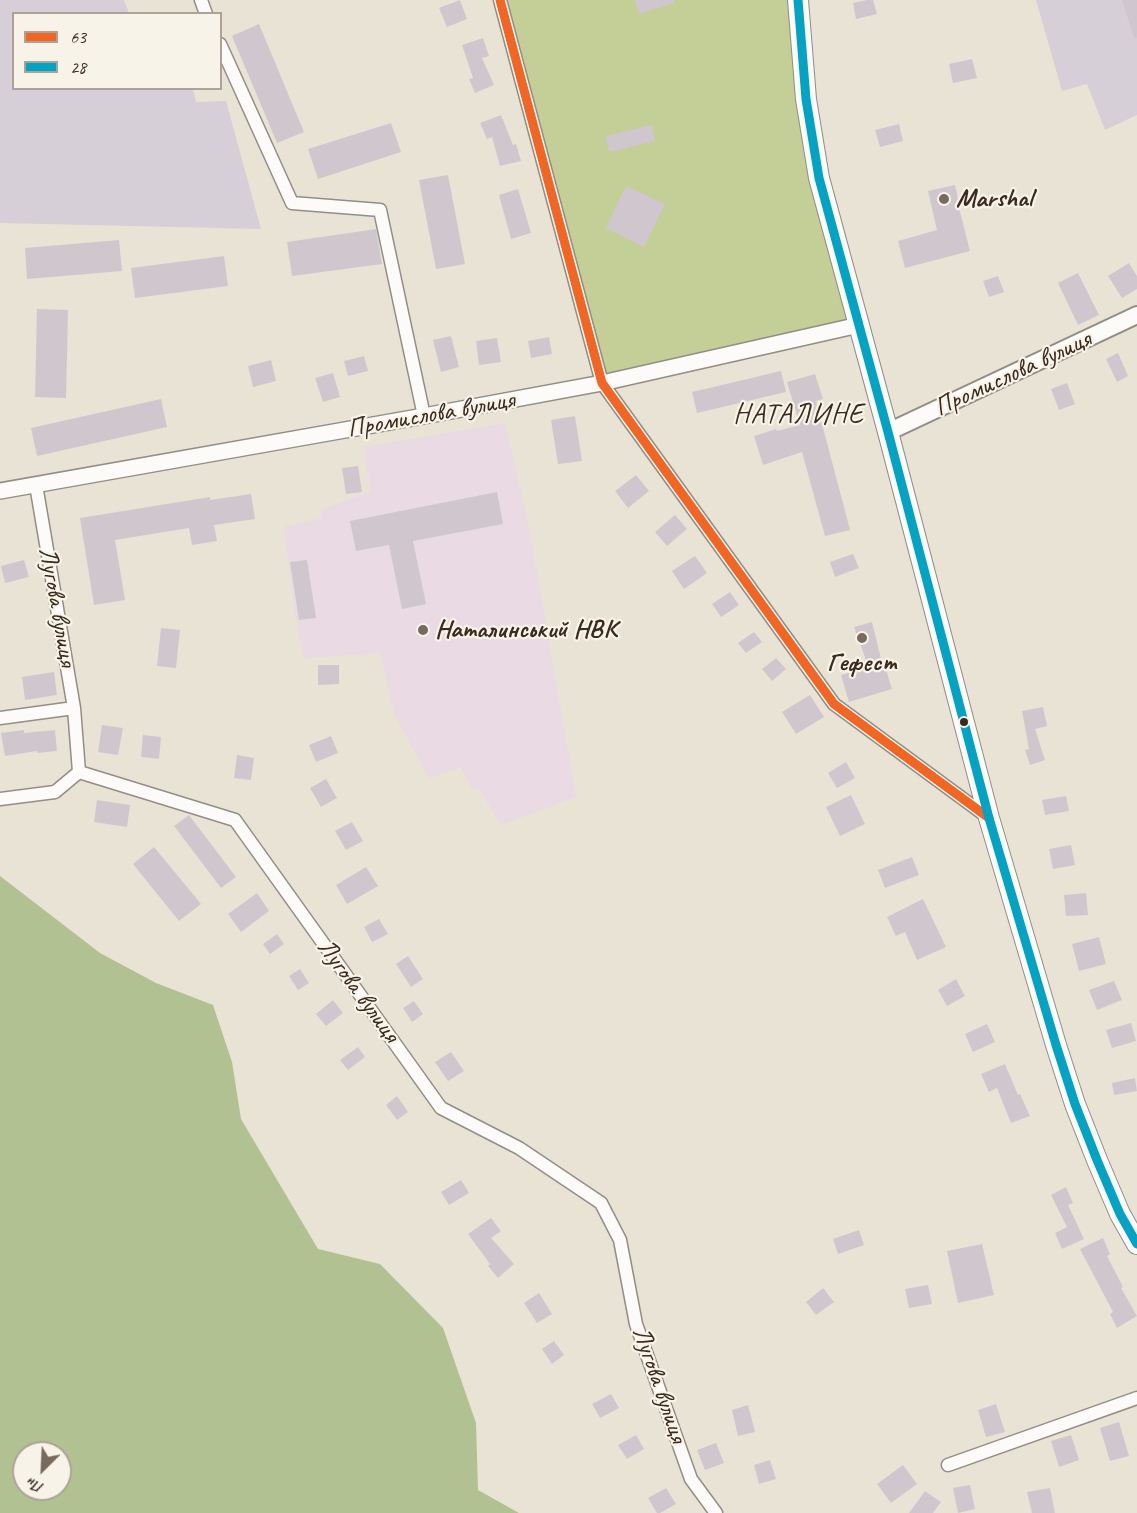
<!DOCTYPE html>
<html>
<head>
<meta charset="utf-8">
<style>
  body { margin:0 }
  #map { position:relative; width:1137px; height:1513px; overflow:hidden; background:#e9e3d6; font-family:Caveat,sans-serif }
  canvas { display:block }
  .legend { position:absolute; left:12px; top:12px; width:210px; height:78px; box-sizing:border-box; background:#f7f3e8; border:2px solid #aca397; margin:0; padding:8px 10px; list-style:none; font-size:18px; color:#3b2a1e }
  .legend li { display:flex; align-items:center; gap:12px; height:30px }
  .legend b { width:30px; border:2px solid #aca397 }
  .north { position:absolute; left:12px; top:1441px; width:60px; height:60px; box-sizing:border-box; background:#f7f3e8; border:2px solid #aca397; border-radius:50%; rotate:204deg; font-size:16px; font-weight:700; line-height:24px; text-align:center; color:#3b2a1e }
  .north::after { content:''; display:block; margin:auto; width:21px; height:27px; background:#786b5e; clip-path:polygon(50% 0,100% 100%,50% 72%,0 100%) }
</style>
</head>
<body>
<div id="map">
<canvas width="1137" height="1513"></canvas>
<ul class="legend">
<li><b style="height:8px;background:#f26522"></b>63</li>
<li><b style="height:8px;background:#03a3c5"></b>28</li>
</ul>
<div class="north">Пн</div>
</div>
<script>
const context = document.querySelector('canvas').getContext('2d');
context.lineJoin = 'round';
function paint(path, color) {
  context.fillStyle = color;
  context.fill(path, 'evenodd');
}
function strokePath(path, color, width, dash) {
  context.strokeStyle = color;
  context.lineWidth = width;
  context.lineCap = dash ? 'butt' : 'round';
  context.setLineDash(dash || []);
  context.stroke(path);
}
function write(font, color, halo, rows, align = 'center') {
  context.font = font + ' Caveat,sans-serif';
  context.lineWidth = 4.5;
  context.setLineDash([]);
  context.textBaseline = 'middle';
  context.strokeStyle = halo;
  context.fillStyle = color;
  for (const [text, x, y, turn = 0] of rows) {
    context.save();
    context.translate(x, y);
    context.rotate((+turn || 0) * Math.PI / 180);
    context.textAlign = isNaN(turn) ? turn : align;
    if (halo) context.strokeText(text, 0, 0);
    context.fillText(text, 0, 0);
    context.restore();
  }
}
paint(new Path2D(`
  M 505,423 L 527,517 L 576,797 L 501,825 L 479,789 L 472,790 L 461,767 L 429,778 L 394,714 L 381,653 L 304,658 L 294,608 L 284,527 L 321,518 L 321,510 L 371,491 L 364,447 Z`), '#e9dae3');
paint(new Path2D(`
  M 0,0 L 124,0 L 129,13 L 14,14 L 14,88 L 193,89 L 196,102 L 226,101 L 261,229 L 0,223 Z
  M 1036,0 L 1137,0 L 1137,115 L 1105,130 L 1087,84 L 1062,91 Z`), '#d7cfd7');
paint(new Path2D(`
  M 500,0 L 798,0 L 800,38 L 859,325 L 602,383 Z`), '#c4cf97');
paint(new Path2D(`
  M 0,876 L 100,953 L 156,983 L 213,1005 L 232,1062 L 241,1119 L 318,1249 L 380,1264 L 443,1328 L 476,1423 L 478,1490 L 519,1513 L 0,1513 ZM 24,1453 L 60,1453 L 60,1489 L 24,1489 Z`), '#b1c192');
paint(new Path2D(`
  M 460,0 L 467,19 L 447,27 L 439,8 Z
  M 635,0 L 674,0 L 674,3 L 639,14 Z
  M 867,0 L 873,0 L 877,14 L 856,19 L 853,3 Z
  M 1122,0 L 1137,0 L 1137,38 L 1134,38 Z
  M 259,24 L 304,132 L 277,143 L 232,36 Z
  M 483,38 L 489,56 L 482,58 L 494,85 L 475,93 L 469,79 L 473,78 L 462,45 Z
  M 972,59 L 977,78 L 953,83 L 949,64 Z
  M 501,115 L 513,145 L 516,144 L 521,161 L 500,166 L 492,137 L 487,139 L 480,123 Z
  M 391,123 L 401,152 L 318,179 L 308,149 Z
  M 899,124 L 903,141 L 880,147 L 875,130 Z
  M 652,125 L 655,141 L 609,152 L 606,136 Z
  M 448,175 L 465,264 L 436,269 L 419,180 Z
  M 955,185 L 960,208 L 959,208 L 970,251 L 905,268 L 898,241 L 937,230 L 928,191 Z
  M 626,186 L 665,204 L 644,247 L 606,228 Z
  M 518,189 L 531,233 L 511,239 L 499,195 Z
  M 376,229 L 382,264 L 292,276 L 287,242 Z
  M 119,240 L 122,271 L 27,279 L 25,248 Z
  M 224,256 L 228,286 L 135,298 L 131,268 Z
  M 1129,263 L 1137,276 L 1137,289 L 1122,298 L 1108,276 Z
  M 1078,273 L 1099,315 L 1078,325 L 1058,283 Z
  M 998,276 L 1004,292 L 989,297 L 983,281 Z
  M 37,309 L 68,310 L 66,398 L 35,397 Z
  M 451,336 L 459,367 L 441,372 L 433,340 Z
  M 549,337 L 552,354 L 531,358 L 528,341 Z
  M 497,338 L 501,362 L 479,365 L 476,341 Z
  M 1118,353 L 1128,376 L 1117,382 L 1106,359 Z
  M 364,356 L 368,371 L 348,376 L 344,361 Z
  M 271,360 L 276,381 L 253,387 L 248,366 Z
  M 781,371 L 786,392 L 697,413 L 692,392 Z
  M 333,373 L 340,397 L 323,402 L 315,378 Z
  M 815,374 L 823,399 L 816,401 L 850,530 L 825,536 L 802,452 L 763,465 L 754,436 L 776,429 L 777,431 L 800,425 L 787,382 Z
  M 1067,383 L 1075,404 L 1059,410 L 1051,389 Z
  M 161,399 L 167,427 L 37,456 L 31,428 Z
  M 575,416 L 582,461 L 558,464 L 551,420 Z
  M 358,466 L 362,492 L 346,494 L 342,468 Z
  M 636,475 L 649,491 L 628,508 L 615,491 Z
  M 497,492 L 503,524 L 413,541 L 426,604 L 402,609 L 389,545 L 356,551 L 350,521 Z
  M 251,494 L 255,519 L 214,525 L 217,541 L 192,545 L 189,528 L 115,540 L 125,600 L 94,605 L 80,518 L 210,497 L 210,500 Z
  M 675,515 L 687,529 L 667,546 L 655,532 Z
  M 853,554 L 859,568 L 835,577 L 830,562 Z
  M 695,556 L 707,573 L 684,589 L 672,571 Z
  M 24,560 L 29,577 L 5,583 L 1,566 Z
  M 307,560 L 316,618 L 299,620 L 290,562 Z
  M 730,592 L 739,605 L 721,617 L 712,604 Z
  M 872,622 L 882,663 L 884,663 L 892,689 L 849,702 L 841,675 L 852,672 L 851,667 L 866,660 L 854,627 Z
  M 161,628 L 180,630 L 176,668 L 157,666 Z
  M 754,632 L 762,642 L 746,653 L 738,643 Z
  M 776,658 L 786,669 L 772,681 L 762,669 Z
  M 318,665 L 339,665 L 339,684 L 318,685 Z
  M 54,672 L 57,695 L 25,700 L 22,677 Z
  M 810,695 L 824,717 L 796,734 L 782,712 Z
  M 1043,707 L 1047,726 L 1035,729 L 1045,760 L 1030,765 L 1025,750 L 1029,749 L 1022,711 Z
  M 102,725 L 123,728 L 118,755 L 98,752 Z
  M 24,730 L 24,733 L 55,730 L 57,751 L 37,753 L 37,751 L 5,756 L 1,733 Z
  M 143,735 L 161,737 L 159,759 L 141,757 Z
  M 331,736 L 338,753 L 316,762 L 309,745 Z
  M 237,755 L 254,758 L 251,780 L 234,778 Z
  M 846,762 L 855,778 L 837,788 L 828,773 Z
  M 326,779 L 337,798 L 321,807 L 310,788 Z
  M 851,795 L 865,824 L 840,836 L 826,807 Z
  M 1066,796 L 1069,811 L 1045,815 L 1042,800 Z
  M 97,800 L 130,805 L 127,827 L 94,822 Z
  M 189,815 L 236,877 L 221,888 L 174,826 Z
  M 352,822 L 363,841 L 346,850 L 335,831 Z
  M 1071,845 L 1075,865 L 1053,869 L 1049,849 Z
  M 154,847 L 201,904 L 179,921 L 133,864 Z
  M 912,857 L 919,875 L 885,888 L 878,870 Z
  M 366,867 L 378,886 L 347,904 L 336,885 Z
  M 257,893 L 269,911 L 241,932 L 228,914 Z
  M 1086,893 L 1088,915 L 1066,916 L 1064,895 Z
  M 923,899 L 946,947 L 917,960 L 905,932 L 896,936 L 887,917 Z
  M 379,919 L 388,934 L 372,942 L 364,927 Z
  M 277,934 L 284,944 L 270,954 L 263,944 Z
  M 1099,937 L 1106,964 L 1079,971 L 1072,944 Z
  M 408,956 L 423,979 L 411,987 L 396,964 Z
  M 300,969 L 309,983 L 298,990 L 289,976 Z
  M 956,979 L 965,996 L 947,1006 L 938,990 Z
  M 1114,981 L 1122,1000 L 1097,1010 L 1089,990 Z
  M 333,1000 L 343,1013 L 326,1026 L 316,1014 Z
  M 414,1001 L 423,1014 L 412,1022 L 403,1008 Z
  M 1131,1023 L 1136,1041 L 1112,1048 L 1106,1030 Z
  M 987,1024 L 995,1042 L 973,1052 L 965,1034 Z
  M 358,1047 L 365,1057 L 348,1070 L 340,1060 Z
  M 451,1052 L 464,1071 L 448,1081 L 435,1062 Z
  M 1005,1064 L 1018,1095 L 1020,1094 L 1030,1116 L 1011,1123 L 997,1088 L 989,1092 L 981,1074 Z
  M 1135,1078 L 1137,1091 L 1114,1095 L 1112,1083 Z
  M 397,1096 L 408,1112 L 397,1120 L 386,1105 Z
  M 461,1180 L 469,1193 L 449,1205 L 441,1192 Z
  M 1066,1187 L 1073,1203 L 1068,1205 L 1084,1239 L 1062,1249 L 1055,1233 L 1067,1227 L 1051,1195 Z
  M 491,1218 L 501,1231 L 491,1238 L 514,1264 L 498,1278 L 488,1266 L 490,1264 L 468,1234 Z
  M 859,1230 L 864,1245 L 838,1254 L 833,1239 Z
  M 1103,1238 L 1110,1254 L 1107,1256 L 1123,1287 L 1121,1288 L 1137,1316 L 1117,1328 L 1110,1314 L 1113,1312 L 1080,1249 Z
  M 982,1244 L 994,1295 L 958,1303 L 947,1251 Z
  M 928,1285 L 932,1304 L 909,1308 L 905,1289 Z
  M 823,1288 L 834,1302 L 816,1315 L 806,1302 Z
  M 539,1293 L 552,1314 L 537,1323 L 524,1303 Z
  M 554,1341 L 564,1355 L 552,1364 L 542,1349 Z
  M 611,1394 L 619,1408 L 600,1418 L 592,1404 Z
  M 996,1404 L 1005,1432 L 986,1437 L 978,1410 Z
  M 748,1405 L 755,1432 L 738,1436 L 732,1410 Z
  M 1119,1422 L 1129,1456 L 1110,1461 L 1100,1428 Z
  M 636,1435 L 644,1449 L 627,1459 L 618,1445 Z
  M 1071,1435 L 1079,1460 L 1059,1467 L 1051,1441 Z
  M 716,1443 L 724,1463 L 705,1470 L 697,1450 Z
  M 770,1460 L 776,1479 L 759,1484 L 754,1465 Z
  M 903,1465 L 917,1484 L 891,1503 L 877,1484 Z
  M 970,1485 L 975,1509 L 958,1513 L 953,1488 Z
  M 666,1488 L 676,1504 L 660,1513 L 657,1513 L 648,1498 Z
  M 1050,1488 L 1055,1513 L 1032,1513 L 1027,1492 Z
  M 925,1491 L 941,1502 L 933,1513 L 909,1513 Z`), '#d0c7ce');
const minor = new Path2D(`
  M 201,0 L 206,14
  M 500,0 L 602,383 L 834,704 L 989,818
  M 220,44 L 292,203 L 380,210 L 424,416
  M 36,485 L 74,708 L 79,772 L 235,820 L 441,1108 L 519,1148 L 601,1203 L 620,1240 L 636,1324 L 691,1479 L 716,1513
  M 0,718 L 74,708
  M 0,799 L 55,792 L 79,772
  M 948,1465 L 1137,1398`);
const tertiary = new Path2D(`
  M 0,491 L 424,416 L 602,383 L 859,325`);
const secondary = new Path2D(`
  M 888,432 L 1137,315`);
const trunk = new Path2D(`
  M 798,0 L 806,99 L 819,178 L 888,432 L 989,818 L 1056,1045 L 1075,1104 L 1097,1160 L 1120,1214 L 1137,1244`);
strokePath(minor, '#938d85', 15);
strokePath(tertiary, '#938d85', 18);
strokePath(secondary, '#938d85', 20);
strokePath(trunk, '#938d85', 22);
strokePath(minor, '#fcfbf9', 12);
strokePath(tertiary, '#fcfbf9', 15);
strokePath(secondary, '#fcfbf9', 16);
strokePath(trunk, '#fcfbf9', 20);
strokePath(new Path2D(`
  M 500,0 L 602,383 L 834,704 L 989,818`), '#f26522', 9);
strokePath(new Path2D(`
  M 798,0 L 806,99 L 819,178 L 888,432 L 989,818 L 1056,1045 L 1075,1104 L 1097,1160 L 1120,1214 L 1137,1244`), '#03a3c5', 9);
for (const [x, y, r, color] of [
  [944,199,6,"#786b5e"],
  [423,630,6,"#786b5e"],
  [862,638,6,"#786b5e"],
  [964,722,5,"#3b2a1e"]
]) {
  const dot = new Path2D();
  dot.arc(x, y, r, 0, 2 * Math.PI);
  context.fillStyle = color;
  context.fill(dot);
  strokePath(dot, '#f7f3e8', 2);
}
write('bold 26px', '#3b2a1e', '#f7f3e8', [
  ["Marshal",956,199],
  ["Наталинський НВК",435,630],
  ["Гефест",862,663,"center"]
], 'left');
write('26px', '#3b2a1e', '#f7f3e8', [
  ["Промислова вулиця",1013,374,-25],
  ["Промислова вулиця",431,415,-10],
  ["Лугова вулиця",57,607,80],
  ["Лугова вулиця",358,991,54],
  ["Лугова вулиця",659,1385,71]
]);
context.letterSpacing = '1.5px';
write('28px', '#3b2a1e', '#f7f3e8', [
  ["НАТАЛИНЕ",799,416]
]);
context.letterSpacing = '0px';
</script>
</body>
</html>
